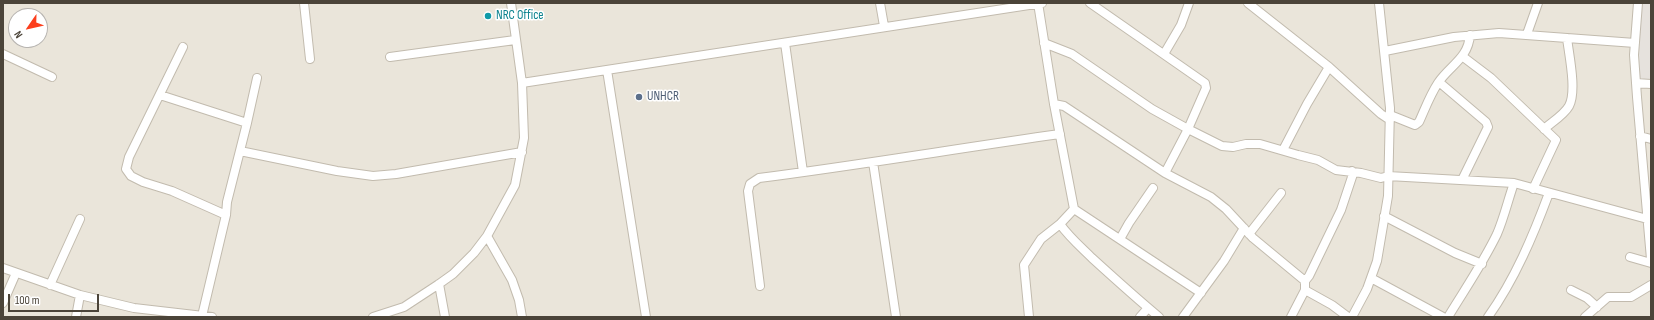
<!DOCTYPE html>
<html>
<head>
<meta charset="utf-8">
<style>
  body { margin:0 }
  #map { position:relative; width:1654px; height:320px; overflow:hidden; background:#f6f3ec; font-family:"Sofia Sans Condensed",sans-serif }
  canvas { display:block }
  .frame { position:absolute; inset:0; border:4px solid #4b4439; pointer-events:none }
  .north { position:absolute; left:8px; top:8px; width:40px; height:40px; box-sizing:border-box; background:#fff; border:1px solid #b7b4b0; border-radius:50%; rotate:236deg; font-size:11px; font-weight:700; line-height:16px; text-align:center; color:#4b4439 }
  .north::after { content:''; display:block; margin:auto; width:14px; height:18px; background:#fc3f1d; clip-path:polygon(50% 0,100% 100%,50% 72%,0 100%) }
  .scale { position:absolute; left:8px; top:294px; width:91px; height:18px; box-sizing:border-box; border:2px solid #4b4439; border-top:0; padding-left:5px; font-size:12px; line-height:14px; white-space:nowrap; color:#4b4439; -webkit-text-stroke:3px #fff; paint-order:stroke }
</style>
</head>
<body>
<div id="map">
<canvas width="1654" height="320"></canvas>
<div class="frame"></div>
<div class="north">N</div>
<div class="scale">100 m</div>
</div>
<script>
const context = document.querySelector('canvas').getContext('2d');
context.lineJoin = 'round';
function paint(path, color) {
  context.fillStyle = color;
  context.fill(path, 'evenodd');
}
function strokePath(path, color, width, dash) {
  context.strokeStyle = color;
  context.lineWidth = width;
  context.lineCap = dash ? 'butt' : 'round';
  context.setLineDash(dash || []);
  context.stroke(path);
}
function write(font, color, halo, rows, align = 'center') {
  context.font = font + ' "Sofia Sans Condensed",sans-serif';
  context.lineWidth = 3;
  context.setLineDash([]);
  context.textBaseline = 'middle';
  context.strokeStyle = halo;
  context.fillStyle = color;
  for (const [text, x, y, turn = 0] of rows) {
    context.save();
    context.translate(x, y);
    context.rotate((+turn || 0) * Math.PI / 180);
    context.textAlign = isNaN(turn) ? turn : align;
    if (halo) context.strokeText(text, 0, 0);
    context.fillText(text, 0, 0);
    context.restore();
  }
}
paint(new Path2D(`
  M 3,3 L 1642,3 L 1637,78 L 1651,80 L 1651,317 L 3,317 ZM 16,16 L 40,16 L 40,40 L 16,40 Z`), '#eae5da');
paint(new Path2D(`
  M 1642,3 L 1651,3 L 1651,80 L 1637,79 Z`), '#e6e2dd');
const minor = new Path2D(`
  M 304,3 L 310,59
  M 880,3 L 884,26
  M 1038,3 L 1054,104 L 1074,209 L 1060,224 C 1069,237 1081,247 1092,258 C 1114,278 1136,298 1159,317
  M 1090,3 L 1205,83 L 1206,88 L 1188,129 L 1165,173
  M 1248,3 L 1329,67 L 1381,114 L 1390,120
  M 1638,3 L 1634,55 L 1637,97 L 1651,259
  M 1527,34 L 1538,3
  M 785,43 L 803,172
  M 1044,43 L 1072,54 L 1152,109 L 1188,129 L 1222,146 L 1233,147 L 1246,144 L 1260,144 L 1298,155 L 1318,160 L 1336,170 L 1361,173 L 1381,178 L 1388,176 L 1514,183 L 1651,220
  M 183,47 L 129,157 L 126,169 L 131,176 L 143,182 L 172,191 L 226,215
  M 1385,51 L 1454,37 L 1499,33 L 1635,43
  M 3,54 L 52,77
  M 1164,54 L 1181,25 L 1189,3
  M 1462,56 L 1491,78 L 1556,140 L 1533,189
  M 390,57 L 515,40
  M 607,70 L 646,317
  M 1439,82 L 1486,122 L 1488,127 L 1462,180
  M 522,83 L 1042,3
  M 1636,83 L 1651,84
  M 160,95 L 247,123
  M 1054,104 L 1064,106 L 1165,173 L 1211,197 L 1226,209 L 1253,238 L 1305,281
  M 1390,115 L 1415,125 L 1419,122 C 1425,109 1430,95 1438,83 C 1450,65 1468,59 1470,35
  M 1544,129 C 1552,122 1564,115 1569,106 C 1577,91 1569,55 1567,38
  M 1640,136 L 1651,139
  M 1283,150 L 1307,104 L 1329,67
  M 240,151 L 337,171 L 373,176 L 396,174 L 522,152
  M 873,162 L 896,317
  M 1074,209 L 1201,293
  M 1384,216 L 1455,253 L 1482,264
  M 1249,234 L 1281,193
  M 487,236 L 512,280 L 519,300 L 522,317
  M 1120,239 L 1129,223 L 1153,188
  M 1630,257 L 1651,263
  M 3,268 L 80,295 L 134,308 L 212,317
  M 1371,278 L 1443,317
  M 439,284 L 445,317
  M 50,285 L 80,219
  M 760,286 L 748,191 L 750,184 L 759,178 C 860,165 960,148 1060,134
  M 1305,290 L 1332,305 L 1348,317
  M 1571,290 L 1587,298 L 1597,307
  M 3,303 L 16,273
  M 202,316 L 226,215 L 227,202 L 247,123 L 257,78
  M 76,317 L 80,295
  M 373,317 L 404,307 L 439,284 L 453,274 L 474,253 L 487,236 L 515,185 L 524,138 L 522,83 L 511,3
  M 1029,317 L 1024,265 L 1041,239 L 1060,224
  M 1140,317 L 1148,308
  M 1183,317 L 1224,261 L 1244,228
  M 1291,317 L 1305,290 L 1305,281 L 1309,276 L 1341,210 L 1353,174 L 1352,171
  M 1352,317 L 1367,289 L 1377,261 L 1388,196 L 1390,108 L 1379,3
  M 1448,317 C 1465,289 1483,263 1497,234 C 1504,218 1508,200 1514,183
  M 1488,317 C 1515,279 1533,236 1549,193
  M 1585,317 L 1608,297 L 1631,297 L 1651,285`);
strokePath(minor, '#c2bbae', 10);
strokePath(minor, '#fff', 8);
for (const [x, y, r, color] of [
  [488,16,4,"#0f9aa8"],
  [639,97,4,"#5c6f8a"]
]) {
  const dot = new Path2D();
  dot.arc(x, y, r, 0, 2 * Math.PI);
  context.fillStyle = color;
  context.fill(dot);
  strokePath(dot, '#fff', 1.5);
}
write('13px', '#0d838f', '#fff', [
  ["NRC Office",496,16]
], 'left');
write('13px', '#4e5e75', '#fff', [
  ["UNHCR",647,97]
], 'left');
</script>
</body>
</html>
